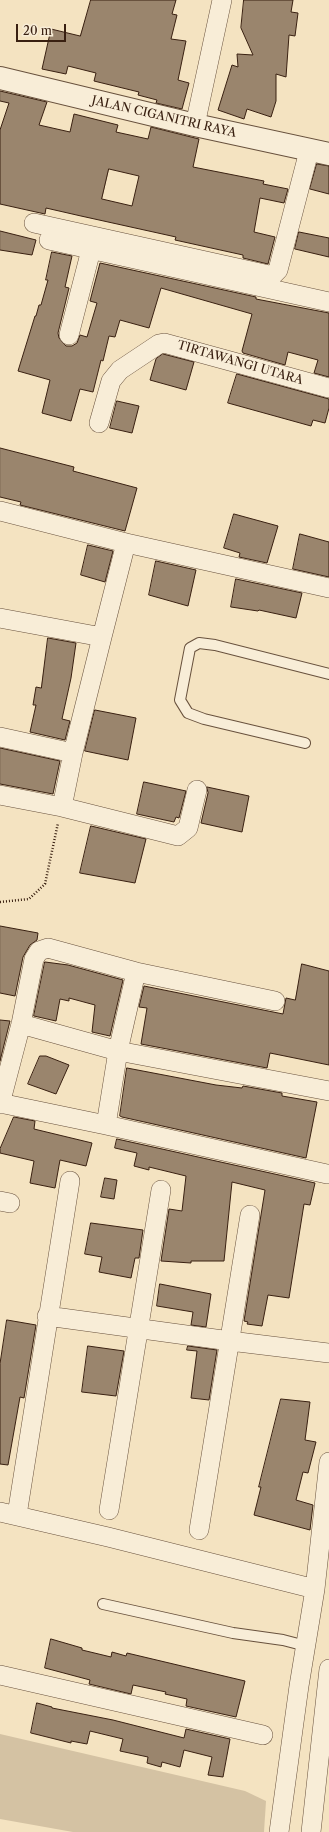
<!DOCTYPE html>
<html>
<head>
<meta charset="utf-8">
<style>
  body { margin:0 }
  #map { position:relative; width:329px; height:1832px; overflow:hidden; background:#f4e3c1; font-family:"Libre Caslon Text",serif }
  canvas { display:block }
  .scale { position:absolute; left:16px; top:24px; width:50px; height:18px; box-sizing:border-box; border:2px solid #392011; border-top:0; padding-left:5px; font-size:12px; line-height:14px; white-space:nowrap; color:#392011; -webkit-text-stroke:3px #f8edd7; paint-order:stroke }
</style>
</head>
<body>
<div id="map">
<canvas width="329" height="1832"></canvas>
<div class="scale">20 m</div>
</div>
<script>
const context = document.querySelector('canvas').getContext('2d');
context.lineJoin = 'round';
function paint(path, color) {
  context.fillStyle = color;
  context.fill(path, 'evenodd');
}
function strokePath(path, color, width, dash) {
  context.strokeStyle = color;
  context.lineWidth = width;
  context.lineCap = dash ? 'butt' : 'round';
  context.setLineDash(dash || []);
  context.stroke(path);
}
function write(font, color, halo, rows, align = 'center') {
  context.font = font + ' "Libre Caslon Text",serif';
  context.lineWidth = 4;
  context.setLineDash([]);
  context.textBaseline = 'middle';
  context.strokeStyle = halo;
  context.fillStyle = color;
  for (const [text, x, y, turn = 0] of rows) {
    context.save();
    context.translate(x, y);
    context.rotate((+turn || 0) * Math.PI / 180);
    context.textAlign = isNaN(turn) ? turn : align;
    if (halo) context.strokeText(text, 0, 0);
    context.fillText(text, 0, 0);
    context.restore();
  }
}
paint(new Path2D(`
  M 0,1734 L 245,1791 L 266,1801 L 264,1832 L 73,1832 L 0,1819 Z`), '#d4c2a3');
const building = new Path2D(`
  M 91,0 L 176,0 L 172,14 L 177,15 L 171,39 L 186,41 L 178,80 L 189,83 L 182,109 L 156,103 L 157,100 L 138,95 L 139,92 L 94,81 L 96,73 L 68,66 L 66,74 L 42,69 L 51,29 L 80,36 Z
  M 244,0 L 293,0 L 291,12 L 298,13 L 295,36 L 289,35 L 286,77 L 276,74 L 276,101 L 271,117 L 247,109 L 244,119 L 218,110 L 232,65 L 238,67 L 237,54 L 253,55 L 241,28 Z
  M 0,91 L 47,102 L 39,125 L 70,132 L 74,114 L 118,125 L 116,132 L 148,139 L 151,127 L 199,139 L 193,167 L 264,181 L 263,184 L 288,189 L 284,203 L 260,198 L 254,232 L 275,237 L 268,264 L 243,258 L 243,255 L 175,240 L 176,237 L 81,216 L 46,208 L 45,214 L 0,204 L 0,130 L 9,103 L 0,101 ZM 109,169 L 139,176 L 132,206 L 102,199 Z
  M 317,164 L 329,166 L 329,194 L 310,189 Z
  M 0,231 L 36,240 L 32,255 L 0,250 Z
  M 299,232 L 329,238 L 329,257 L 295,249 Z
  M 52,252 L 72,256 L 65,287 L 69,288 L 58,333 L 59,338 L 66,346 L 72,346 L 77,343 L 80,335 L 87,337 L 97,303 L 90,301 L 100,263 L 256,297 L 256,299 L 329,313 L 329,377 L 314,373 L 318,360 L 288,352 L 285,365 L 243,353 L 242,351 L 252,314 L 161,288 L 149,328 L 120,320 L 115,337 L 109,336 L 103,361 L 101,360 L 93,392 L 80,389 L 71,421 L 42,413 L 50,380 L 18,371 L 35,316 L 36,316 L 39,305 L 41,305 L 48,280 L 46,280 Z
  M 163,354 L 194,362 L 186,390 L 150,380 L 156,359 Z
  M 237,374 L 329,399 L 329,408 L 325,423 L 313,420 L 311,426 L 228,403 Z
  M 117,401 L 139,406 L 132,433 L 110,428 Z
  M 0,448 L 74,467 L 73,471 L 137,488 L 125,531 L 20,505 L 21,502 L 0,497 Z
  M 234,514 L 278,526 L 267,563 L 239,557 L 240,553 L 224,548 Z
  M 300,534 L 329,542 L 329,577 L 293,569 Z
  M 88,545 L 113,551 L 105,582 L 81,575 Z
  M 156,561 L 196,570 L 188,606 L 149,595 Z
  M 236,579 L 302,593 L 296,618 L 259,610 L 258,611 L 231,607 Z
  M 48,638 L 76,643 L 71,678 L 62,719 L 70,721 L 65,740 L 30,732 L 36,705 L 33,705 L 36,687 L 41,688 Z
  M 95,710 L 136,718 L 128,760 L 85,751 Z
  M 0,748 L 60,761 L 53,794 L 0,784 Z
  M 144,782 L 186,791 L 179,818 L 176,817 L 174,822 L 137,814 Z
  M 207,787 L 249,796 L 242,832 L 201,823 L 208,793 Z
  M 91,826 L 146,839 L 135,883 L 80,873 Z
  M 0,926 L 38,933 L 37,940 L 30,945 L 23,957 L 15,996 L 0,993 Z
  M 45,962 L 68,965 L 123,980 L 110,1036 L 92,1032 L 95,1005 L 69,998 L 69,1001 L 60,999 L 56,1021 L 34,1016 Z
  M 302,964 L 329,971 L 329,1065 L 270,1053 L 267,1068 L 141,1044 L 147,1008 L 139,1007 L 144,986 L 283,1014 L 286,998 L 295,1000 Z
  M 0,1020 L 10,1021 L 0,1061 Z
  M 40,1056 L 46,1056 L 69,1065 L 56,1094 L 28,1084 Z
  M 127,1068 L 216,1085 L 242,1088 L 243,1086 L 282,1093 L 282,1096 L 317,1102 L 306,1158 L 122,1117 L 120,1116 Z
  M 14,1117 L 35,1121 L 34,1129 L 92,1143 L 86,1166 L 60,1160 L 55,1188 L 30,1183 L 34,1161 L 0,1153 L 0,1149 Z
  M 117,1139 L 315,1183 L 310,1205 L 304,1204 L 289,1298 L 268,1295 L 262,1326 L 247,1324 L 248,1322 L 244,1321 L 265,1190 L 232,1182 L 224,1261 L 191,1261 L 191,1263 L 161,1261 L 169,1209 L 182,1211 L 186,1176 L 149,1167 L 149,1170 L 134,1166 L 137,1153 L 115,1148 Z
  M 105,1178 L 117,1180 L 114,1199 L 101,1197 Z
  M 91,1223 L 143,1230 L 139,1258 L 135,1258 L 131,1278 L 99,1272 L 102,1257 L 85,1254 Z
  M 160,1284 L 211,1294 L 206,1327 L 191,1325 L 193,1312 L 157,1306 Z
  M 7,1320 L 36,1325 L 24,1398 L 20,1397 L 8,1465 L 0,1464 L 0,1364 Z
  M 88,1346 L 124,1351 L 116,1396 L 82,1392 Z
  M 188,1346 L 217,1350 L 209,1400 L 191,1398 L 197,1351 L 187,1350 Z
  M 281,1399 L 310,1402 L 305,1440 L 316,1442 L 308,1473 L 303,1472 L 296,1500 L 313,1505 L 310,1530 L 254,1515 L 261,1487 L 259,1487 Z
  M 51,1639 L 82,1648 L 82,1650 L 111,1657 L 112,1652 L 126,1656 L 127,1653 L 245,1681 L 236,1717 L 186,1706 L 187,1699 L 165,1694 L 166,1692 L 133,1685 L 131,1694 L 89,1684 L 90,1680 L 45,1668 Z
  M 37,1703 L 52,1707 L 52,1708 L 113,1720 L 184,1738 L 186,1729 L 230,1739 L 223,1777 L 208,1775 L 212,1757 L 184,1750 L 180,1767 L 162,1762 L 161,1767 L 147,1763 L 148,1757 L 120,1751 L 123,1739 L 90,1731 L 87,1744 L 71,1741 L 71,1743 L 31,1733 Z`);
paint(building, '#9a856d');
strokePath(building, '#392011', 1);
const service = new Path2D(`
  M 305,743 L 204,719 L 188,713 L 180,700 L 190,648 L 199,643 L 215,645 L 329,674
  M 103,1604 L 233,1633 L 283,1640 L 306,1646`);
const minor = new Path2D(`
  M 195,125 L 222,0
  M 34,223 L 269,275 L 274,274 L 278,270 L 309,151
  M 49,240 L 329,302
  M 69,335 L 91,250
  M 99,423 L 111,381 L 120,370 L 159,344 L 164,343 L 329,388
  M 0,511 L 126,543 L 329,588
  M 0,618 L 102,637 L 126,543
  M 0,737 L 73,753
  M 0,795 L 62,807 L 73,753 L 102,637
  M 62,807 L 178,836 L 188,828 L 197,790
  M 21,1024 L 118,1051 L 136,972
  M 0,1103 L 106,1125 L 118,1051 L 329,1091
  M 0,1104 L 21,1024 L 34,959 L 39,951 L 48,948 L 136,972 L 275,1001
  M 106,1125 L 327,1174 L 329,1174
  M 0,1201 L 10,1203
  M 47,1316 L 230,1341 L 329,1353
  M 109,1510 L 161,1190
  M 0,1512 L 108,1537 L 315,1589
  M 17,1515 L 70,1181
  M 199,1530 L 250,1215
  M 0,1675 L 263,1735
  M 279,1832 L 299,1686 L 315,1589 L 329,1462
  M 311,1832 L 329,1669`);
const tertiary = new Path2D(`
  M 0,78 L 195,125 L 329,154`);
strokePath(service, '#68513d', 12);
strokePath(minor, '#68513d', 20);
strokePath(tertiary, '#68513d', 24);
strokePath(new Path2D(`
  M 0,902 L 29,899 L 45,884 L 58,823`), '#392011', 2.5, [1, 2]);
strokePath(service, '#f8edd7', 10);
strokePath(minor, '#f8edd7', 19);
strokePath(tertiary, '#f8edd7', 22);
write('12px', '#392011', '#f8edd7', [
  ["JALAN CIGANITRI RAYA",164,117,13],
  ["TIRTAWANGI UTARA",240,363,16]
]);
</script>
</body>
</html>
